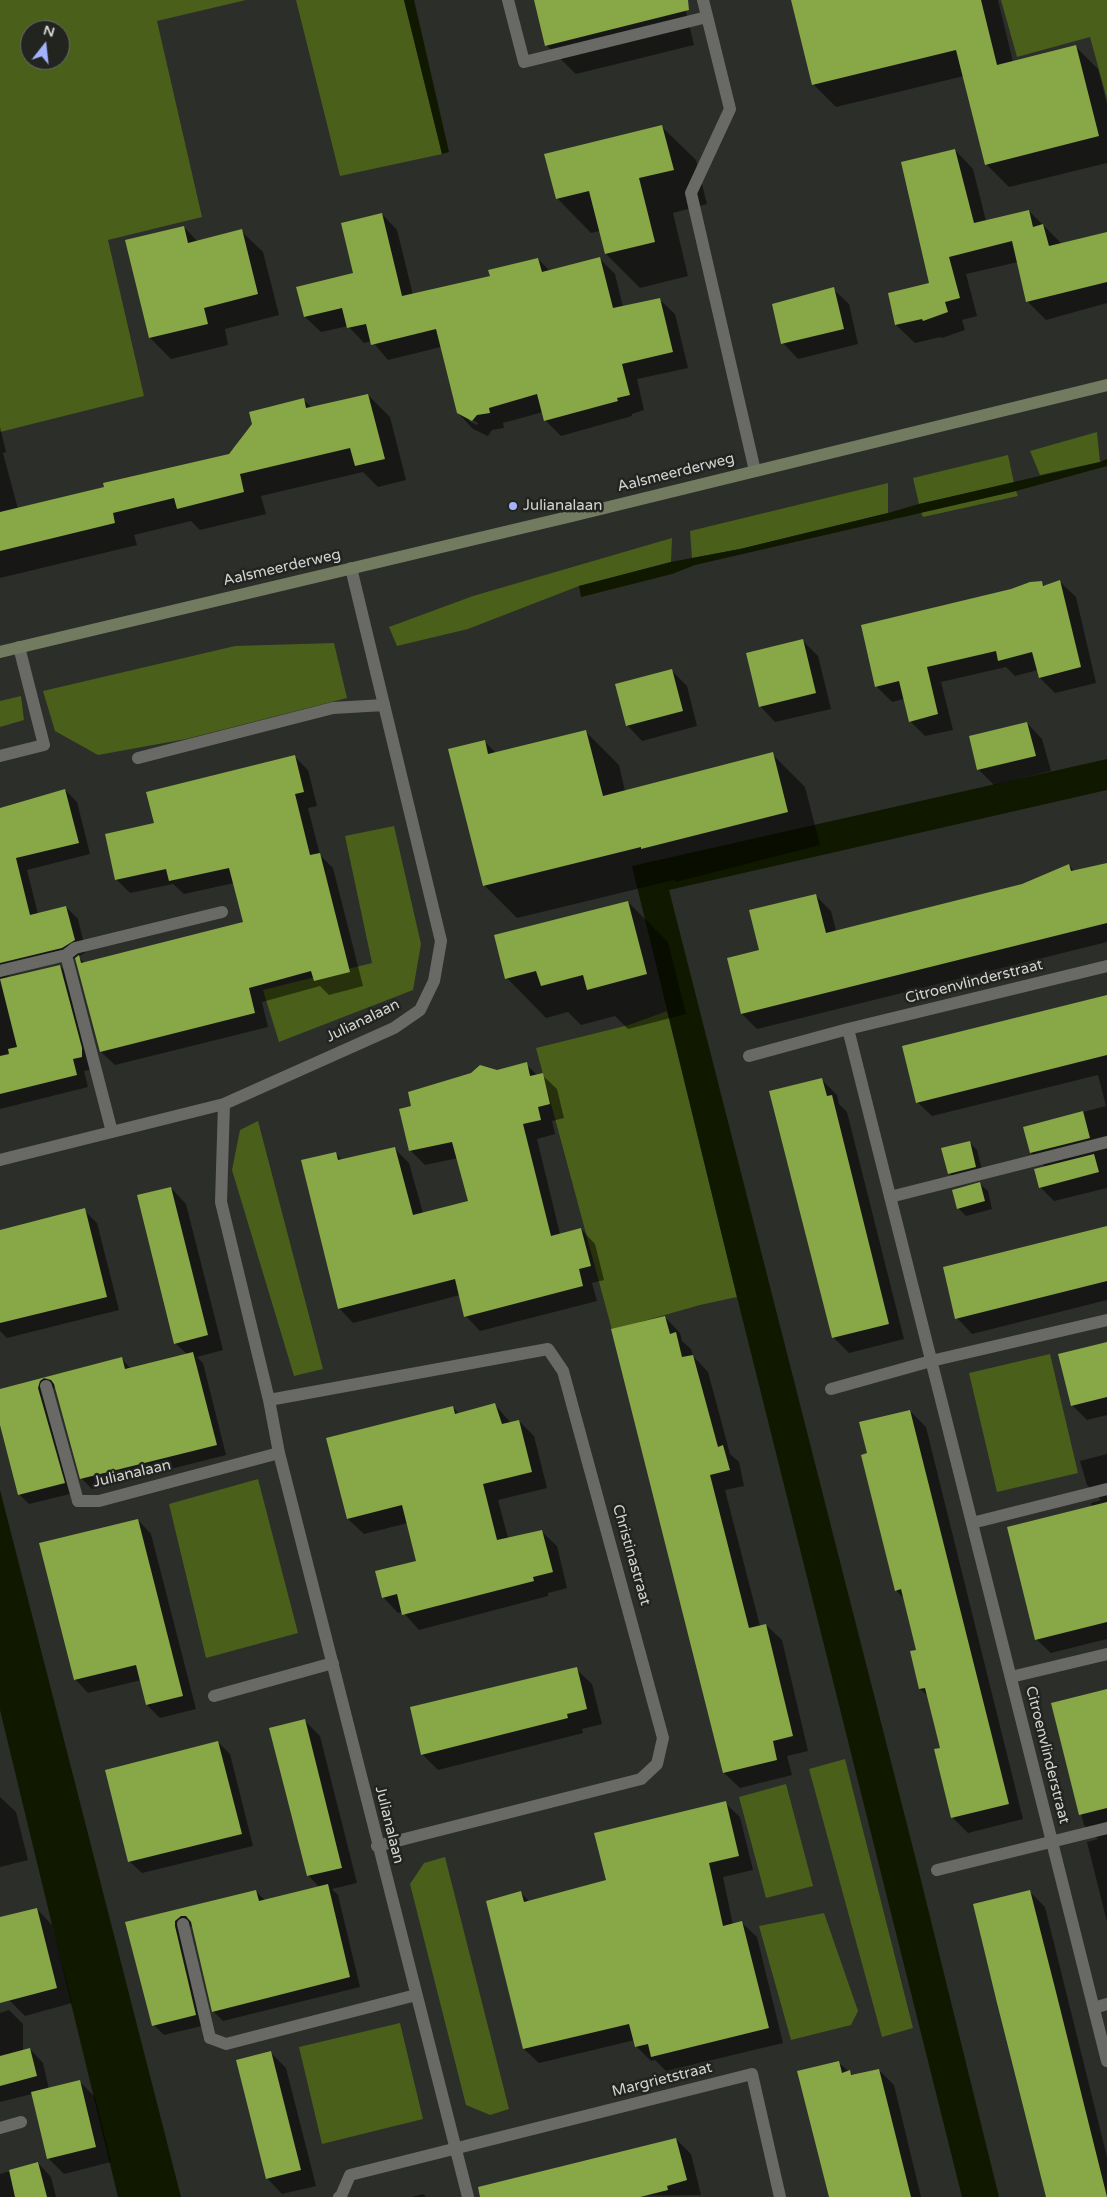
<!DOCTYPE html>
<html>
<head>
<meta charset="utf-8">
<style>
  body { margin:0 }
  #map { position:relative; width:1107px; height:2197px; overflow:hidden; background:#2c2e2a; font-family:"Varela Round",sans-serif }
  canvas { display:block }
  .north { position:absolute; left:20px; top:20px; width:50px; height:50px; box-sizing:border-box; background:#222420; border:1px solid #696a67; border-radius:50%; rotate:16deg; font-size:14px; font-weight:700; line-height:20px; text-align:center; color:#d3d4d2 }
  .north::after { content:''; display:block; margin:auto; width:18px; height:22px; background:#a3b2fd; clip-path:polygon(50% 0,100% 100%,50% 72%,0 100%) }
</style>
</head>
<body>
<div id="map">
<canvas width="1107" height="2197"></canvas>
<div class="north">N</div>
</div>
<script>
const context = document.querySelector('canvas').getContext('2d');
context.lineJoin = 'round';
function paint(path, color) {
  context.fillStyle = color;
  context.fill(path, 'evenodd');
}
function strokePath(path, color, width, dash) {
  context.strokeStyle = color;
  context.lineWidth = width;
  context.lineCap = dash ? 'butt' : 'round';
  context.setLineDash(dash || []);
  context.stroke(path);
}
function write(font, color, halo, rows, align = 'center') {
  context.font = font + ' "Varela Round",sans-serif';
  context.lineWidth = 5;
  context.setLineDash([]);
  context.textBaseline = 'middle';
  context.strokeStyle = halo;
  context.fillStyle = color;
  for (const [text, x, y, turn = 0] of rows) {
    context.save();
    context.translate(x, y);
    context.rotate((+turn || 0) * Math.PI / 180);
    context.textAlign = isNaN(turn) ? turn : align;
    if (halo) context.strokeText(text, 0, 0);
    context.fillText(text, 0, 0);
    context.restore();
  }
}
paint(new Path2D(`
  M 0,0 L 246,0 L 157,21 L 202,217 L 108,240 L 144,396 L 0,432 ZM 30,30 L 60,30 L 60,60 L 30,60 Z
  M 296,0 L 404,0 L 442,154 L 340,176 Z
  M 1001,0 L 1107,0 L 1107,99 L 1090,37 L 1017,57 Z
  M 1097,432 L 1100,462 L 1040,475 L 1030,451 Z
  M 1008,455 L 1014,483 L 919,504 L 913,478 Z
  M 888,483 L 888,513 L 740,549 L 692,558 L 690,531 Z
  M 1016,491 L 1018,496 L 923,517 L 921,512 Z
  M 672,538 L 671,562 L 579,586 L 468,629 L 397,646 L 389,627 L 473,596 Z
  M 334,643 L 347,698 L 186,739 L 98,755 L 55,731 L 43,691 L 235,646 Z
  M 21,696 L 24,720 L 0,727 L 0,701 Z
  M 394,826 L 421,944 L 413,990 L 279,1042 L 263,990 L 372,963 L 345,836 Z
  M 667,1011 L 737,1297 L 700,1305 L 612,1330 L 536,1048 L 629,1025 Z
  M 258,1121 L 323,1369 L 294,1376 L 232,1170 L 240,1130 Z
  M 1050,1354 L 1078,1473 L 997,1492 L 969,1373 Z
  M 258,1479 L 298,1633 L 206,1658 L 169,1504 Z
  M 845,1759 L 913,2028 L 882,2037 L 809,1769 Z
  M 786,1784 L 813,1886 L 766,1898 L 739,1797 Z
  M 445,1857 L 509,2109 L 490,2115 L 466,2105 L 410,1884 L 424,1863 Z
  M 824,1913 L 858,2011 L 851,2025 L 791,2040 L 759,1926 Z
  M 400,2023 L 423,2119 L 322,2144 L 299,2047 Z`), '#4a5f1a');
paint(new Path2D(`
  M 404,0 L 414,0 L 449,152 L 442,154 Z
  M 1107,459 L 1107,466 L 1016,491 L 695,565 L 672,574 L 581,597 L 579,586 L 671,562 L 740,549 L 888,513 L 919,504 L 1100,462 Z
  M 1107,759 L 1107,790 L 669,890 L 916,1860 L 999,2197 L 962,2197 L 737,1297 L 632,866 Z
  M 0,1490 L 181,2197 L 118,2197 L 0,1710 Z`), '#101900');
paint(new Path2D(`
  M 535,0 L 683,0 L 694,45 L 576,74 L 546,45 Z
  M 793,0 L 998,0 L 1013,62 L 1075,46 L 1098,69 L 1107,104 L 1107,163 L 1009,187 L 986,164 L 964,76 L 836,107 L 813,84 Z
  M 661,126 L 696,160 L 707,204 L 673,213 L 688,276 L 640,288 L 606,254 L 600,231 L 591,233 L 557,198 Z
  M 955,150 L 973,169 L 986,221 L 1029,211 L 1062,244 L 1107,233 L 1107,303 L 1046,320 L 1028,302 L 1018,262 L 966,274 L 977,316 L 962,320 L 965,330 L 942,338 L 940,337 L 915,343 L 896,325 L 889,294 L 931,284 Z
  M 382,214 L 397,230 L 413,295 L 491,277 L 538,259 L 550,271 L 599,258 L 615,274 L 623,307 L 659,299 L 675,314 L 688,368 L 637,379 L 644,410 L 632,414 L 632,416 L 561,436 L 546,421 L 543,412 L 503,423 L 504,428 L 492,430 L 488,436 L 473,429 L 458,413 L 441,347 L 388,360 L 372,341 L 364,343 L 348,326 L 321,332 L 305,317 L 298,288 L 355,273 ZM 469,418 L 478,423 L 477,425 L 469,421 Z
  M 184,227 L 198,242 L 241,231 L 263,252 L 279,315 L 225,329 L 228,345 L 171,359 L 150,338 Z
  M 833,289 L 849,304 L 858,344 L 798,359 L 783,343 Z
  M 368,395 L 390,417 L 406,480 L 378,487 L 363,472 L 261,496 L 266,514 L 200,530 L 191,521 L 134,535 L 137,545 L 0,578 L 0,427 L 6,452 L 3,453 L 18,509 L 230,455 L 303,399 L 312,408 Z
  M 1041,582 L 1046,587 L 1060,582 L 1076,597 L 1096,683 L 1055,693 L 1040,678 L 1038,670 L 1015,676 L 1006,667 L 941,682 L 953,730 L 925,736 L 910,721 L 904,699 L 892,702 L 876,686 Z
  M 802,640 L 818,656 L 831,709 L 775,722 L 760,706 Z
  M 671,670 L 687,686 L 697,726 L 642,741 L 627,725 Z
  M 1027,723 L 1042,739 L 1051,771 L 994,785 L 978,769 Z
  M 586,732 L 619,765 L 625,791 L 772,754 L 805,787 L 820,845 L 676,882 L 674,880 L 517,918 L 484,885 L 484,741 L 497,754 Z
  M 294,756 L 308,770 L 317,806 L 308,808 L 320,855 L 333,868 L 363,986 L 329,995 L 320,986 L 262,1002 L 268,1027 L 115,1065 L 101,1052 L 76,958 L 10,975 L 5,979 L 60,966 L 72,978 L 94,1069 L 84,1071 L 88,1087 L 0,1109 L 0,818 L 65,790 L 77,802 L 90,854 L 27,870 L 38,914 L 66,907 L 78,919 L 86,952 L 78,957 L 85,963 L 245,923 L 234,883 L 184,894 L 173,884 L 130,893 L 116,879 L 156,824 Z
  M 1107,864 L 1107,942 L 757,1029 L 742,1014 L 760,951 L 816,896 L 831,911 L 836,931 L 1023,885 L 1069,865 L 1075,872 Z
  M 628,902 L 668,942 L 686,1014 L 628,1029 L 615,1016 L 581,1025 L 568,1012 L 546,1018 L 507,978 Z
  M 1107,996 L 1107,1188 L 1054,1201 L 1040,1187 L 1045,1167 L 1031,1153 L 1025,1127 L 1106,1106 L 1098,1075 L 932,1116 L 917,1102 Z
  M 526,1064 L 538,1076 L 542,1075 L 557,1089 L 564,1118 L 552,1121 L 555,1134 L 537,1139 L 560,1234 L 581,1229 L 595,1244 L 604,1280 L 592,1283 L 597,1301 L 480,1331 L 466,1316 L 460,1295 L 353,1323 L 339,1308 L 335,1153 L 343,1161 L 394,1148 L 409,1163 L 423,1213 L 469,1202 L 458,1158 L 425,1165 L 410,1150 L 413,1107 L 497,1071 Z
  M 821,1079 L 837,1095 L 839,1104 L 847,1112 L 904,1339 L 849,1353 L 833,1337 Z
  M 969,1142 L 977,1150 L 983,1174 L 957,1181 L 949,1173 Z
  M 980,1184 L 988,1191 L 992,1209 L 966,1216 L 958,1208 Z
  M 171,1188 L 186,1204 L 223,1350 L 197,1357 L 203,1363 L 226,1455 L 92,1489 L 82,1479 L 55,1387 L 50,1391 L 74,1493 L 29,1504 L 19,1494 L 0,1418 L 0,1390 L 122,1359 L 131,1369 L 187,1354 L 175,1343 Z
  M 84,1210 L 97,1223 L 119,1310 L 7,1338 L 0,1331 L 0,1231 Z
  M 1107,1227 L 1107,1300 L 972,1334 L 957,1318 Z
  M 665,1317 L 680,1333 L 682,1341 L 691,1349 L 693,1356 L 708,1372 L 730,1454 L 739,1462 L 744,1486 L 725,1490 L 760,1626 L 766,1625 L 782,1640 L 808,1751 L 787,1756 L 792,1775 L 740,1788 L 724,1773 Z
  M 1107,1343 L 1107,1415 L 1087,1420 L 1072,1405 Z
  M 495,1405 L 511,1423 L 519,1421 L 534,1436 L 547,1488 L 498,1500 L 508,1538 L 541,1531 L 557,1546 L 567,1588 L 548,1593 L 548,1596 L 419,1630 L 403,1612 L 398,1613 L 383,1597 L 418,1562 L 408,1523 L 364,1534 L 348,1519 L 453,1407 L 459,1414 Z
  M 910,1411 L 926,1427 L 1023,1819 L 968,1833 L 953,1818 L 936,1750 L 942,1749 L 929,1697 L 920,1689 L 917,1651 L 904,1599 L 896,1590 L 869,1454 Z
  M 1107,1454 L 1107,1639 L 1051,1653 L 1036,1639 L 1092,1507 L 1091,1503 L 1101,1500 L 1087,1485 L 1080,1461 Z
  M 138,1520 L 151,1534 L 196,1709 L 160,1718 L 147,1705 L 141,1680 L 88,1693 L 75,1679 Z
  M 576,1669 L 592,1684 L 602,1724 L 582,1729 L 583,1733 L 438,1770 L 422,1754 Z
  M 1107,1690 L 1107,1922 L 1087,1842 L 1098,1839 L 1084,1825 L 1053,1704 Z
  M 304,1720 L 320,1736 L 357,1883 L 332,1889 L 338,1895 L 360,1987 L 223,2021 L 213,2011 L 193,1926 L 191,1926 L 185,1931 L 206,2025 L 164,2035 L 154,2025 L 127,1923 L 255,1891 L 265,1900 L 319,1887 L 308,1875 Z
  M 218,1742 L 230,1754 L 253,1846 L 142,1873 L 129,1861 Z
  M 0,1797 L 16,1812 L 28,1860 L 0,1867 Z
  M 725,1803 L 740,1817 L 753,1870 L 723,1877 L 733,1925 L 742,1923 L 757,1937 L 783,2043 L 666,2071 L 655,2060 L 651,2061 L 636,2046 L 635,2040 L 539,2063 L 524,2049 L 521,1893 L 530,1902 L 608,1881 Z
  M 1029,1891 L 1045,1907 L 1107,2157 L 1107,2197 L 1047,2197 Z
  M 37,1909 L 52,1925 L 72,2003 L 25,2016 L 9,2000 L 0,1964 L 0,1919 Z
  M 9,2010 L 23,2024 L 23,2051 L 30,2049 L 43,2063 L 49,2089 L 79,2081 L 95,2097 L 111,2162 L 64,2174 L 48,2158 L 32,2094 L 0,2102 L 0,2013 Z
  M 270,2052 L 286,2068 L 316,2186 L 282,2194 L 267,2178 Z
  M 838,2062 L 854,2076 L 879,2070 L 894,2085 L 921,2197 L 830,2197 Z
  M 676,2139 L 691,2154 L 701,2195 L 516,2197 Z
  M 38,2163 L 51,2177 L 56,2197 L 0,2197 L 0,2174 Z
  M 423,2194 L 426,2197 L 412,2197 Z`), '#0007');
paint(new Path2D(`
  M 534,0 L 688,0 L 689,10 L 545,46 Z
  M 791,0 L 981,0 L 997,65 L 1076,45 L 1099,136 L 985,165 L 956,50 L 812,85 Z
  M 662,125 L 674,170 L 639,178 L 655,242 L 605,254 L 589,191 L 556,199 L 544,154 Z
  M 955,149 L 974,223 L 1029,210 L 1033,227 L 1043,224 L 1049,246 L 1107,232 L 1107,282 L 1026,302 L 1012,241 L 949,257 L 960,298 L 945,302 L 948,312 L 923,321 L 922,319 L 895,325 L 888,293 L 929,283 L 901,162 Z
  M 382,213 L 402,296 L 490,276 L 488,270 L 538,258 L 542,272 L 600,257 L 613,308 L 660,298 L 673,352 L 622,364 L 630,395 L 617,398 L 618,401 L 544,421 L 537,394 L 489,408 L 490,413 L 477,415 L 472,421 L 457,413 L 436,329 L 371,345 L 366,324 L 347,328 L 342,308 L 304,317 L 296,287 L 353,273 L 341,223 Z
  M 184,226 L 188,243 L 242,229 L 258,294 L 204,308 L 208,324 L 149,338 L 125,240 Z
  M 834,287 L 844,329 L 781,344 L 772,304 Z
  M 368,394 L 385,459 L 355,466 L 350,448 L 240,474 L 244,492 L 177,509 L 174,498 L 113,513 L 115,523 L 0,551 L 0,512 L 104,487 L 103,483 L 229,454 L 252,424 L 249,412 L 304,398 L 306,408 Z
  M 1060,580 L 1081,667 L 1039,678 L 1032,652 L 998,661 L 996,651 L 927,667 L 938,714 L 909,722 L 899,681 L 875,687 L 861,625 L 1011,589 L 1030,582 L 1042,581 L 1043,586 Z
  M 803,639 L 816,693 L 759,707 L 746,653 Z
  M 672,669 L 683,711 L 626,726 L 615,684 Z
  M 1027,722 L 1036,756 L 977,770 L 969,736 Z
  M 586,730 L 603,796 L 773,752 L 788,812 L 641,849 L 641,847 L 483,886 L 448,749 L 485,740 L 488,754 Z
  M 295,755 L 304,792 L 295,794 L 310,855 L 320,853 L 350,972 L 314,981 L 311,971 L 249,988 L 255,1013 L 100,1052 L 75,958 L 79,955 L 81,963 L 243,922 L 229,868 L 169,881 L 166,869 L 115,880 L 105,834 L 154,823 L 146,792 Z
  M 65,789 L 79,843 L 16,858 L 30,915 L 66,906 L 75,940 L 62,948 L 0,963 L 0,808 Z
  M 1107,863 L 1107,923 L 741,1014 L 727,958 L 759,950 L 749,910 L 816,894 L 826,933 L 1022,884 L 1069,864 L 1071,871 Z
  M 628,901 L 647,974 L 587,990 L 583,975 L 541,986 L 536,971 L 505,979 L 494,935 Z
  M 60,965 L 82,1048 L 82,1057 L 73,1059 L 77,1075 L 0,1094 L 0,1056 L 9,1054 L 8,1049 L 17,1047 L 0,979 Z
  M 1107,995 L 1107,1055 L 916,1103 L 902,1046 Z
  M 527,1062 L 530,1076 L 543,1073 L 550,1104 L 538,1107 L 541,1120 L 523,1124 L 551,1236 L 581,1228 L 591,1266 L 579,1269 L 583,1286 L 464,1317 L 455,1279 L 338,1309 L 301,1160 L 336,1152 L 338,1160 L 395,1147 L 413,1215 L 468,1201 L 452,1142 L 409,1151 L 399,1109 L 411,1106 L 408,1092 L 471,1073 L 480,1065 L 497,1070 Z
  M 822,1078 L 827,1096 L 832,1095 L 889,1324 L 832,1338 L 769,1091 Z
  M 1083,1111 L 1090,1138 L 1030,1153 L 1023,1127 Z
  M 970,1141 L 976,1167 L 948,1174 L 941,1148 Z
  M 1094,1154 L 1099,1172 L 1039,1188 L 1034,1169 Z
  M 980,1182 L 985,1201 L 957,1209 L 952,1190 Z
  M 171,1187 L 208,1335 L 174,1344 L 137,1195 Z
  M 85,1208 L 107,1297 L 0,1323 L 0,1230 Z
  M 1107,1226 L 1107,1281 L 955,1319 L 943,1267 Z
  M 665,1316 L 670,1334 L 676,1332 L 682,1357 L 693,1355 L 718,1447 L 723,1445 L 730,1470 L 710,1475 L 749,1628 L 766,1624 L 793,1736 L 773,1741 L 777,1760 L 723,1773 L 611,1329 Z
  M 1107,1342 L 1107,1397 L 1071,1406 L 1058,1354 Z
  M 193,1352 L 217,1445 L 80,1479 L 54,1384 L 51,1380 L 44,1378 L 40,1381 L 38,1388 L 65,1483 L 18,1495 L 0,1425 L 0,1389 L 122,1357 L 125,1369 Z
  M 495,1403 L 502,1424 L 519,1420 L 532,1472 L 483,1484 L 497,1540 L 542,1530 L 553,1572 L 533,1577 L 534,1581 L 402,1615 L 397,1594 L 382,1598 L 375,1571 L 416,1561 L 402,1505 L 347,1519 L 326,1438 L 453,1406 L 455,1414 Z
  M 910,1410 L 1009,1804 L 951,1818 L 934,1749 L 940,1748 L 925,1688 L 919,1689 L 910,1651 L 916,1650 L 901,1589 L 895,1591 L 861,1455 L 867,1453 L 859,1422 Z
  M 1107,1502 L 1107,1622 L 1035,1640 L 1007,1527 Z
  M 138,1519 L 183,1696 L 146,1705 L 136,1665 L 74,1680 L 39,1543 Z
  M 577,1667 L 587,1709 L 567,1714 L 568,1718 L 421,1755 L 410,1707 Z
  M 1107,1689 L 1107,1808 L 1079,1815 L 1051,1703 Z
  M 305,1719 L 342,1868 L 307,1876 L 269,1728 Z
  M 218,1741 L 242,1834 L 128,1862 L 105,1770 Z
  M 726,1801 L 739,1856 L 709,1863 L 723,1926 L 742,1921 L 769,2028 L 651,2057 L 648,2044 L 635,2047 L 629,2024 L 523,2049 L 486,1901 L 521,1891 L 524,1902 L 606,1880 L 594,1833 Z
  M 328,1884 L 350,1977 L 212,2012 L 191,1922 L 186,1916 L 181,1916 L 175,1921 L 175,1926 L 196,2015 L 152,2026 L 125,1922 L 256,1890 L 259,1901 Z
  M 1030,1890 L 1056,1992 L 1107,2197 L 1046,2197 L 997,2003 L 973,1904 Z
  M 37,1908 L 57,1988 L 0,2003 L 0,1917 Z
  M 30,2048 L 37,2076 L 0,2086 L 0,2056 Z
  M 271,2051 L 301,2170 L 266,2179 L 236,2060 Z
  M 839,2061 L 842,2073 L 850,2070 L 851,2075 L 879,2069 L 911,2197 L 829,2197 L 797,2071 Z
  M 80,2080 L 96,2147 L 47,2159 L 31,2092 Z
  M 676,2138 L 687,2180 L 667,2186 L 668,2190 L 640,2197 L 480,2197 L 478,2187 Z
  M 38,2162 L 47,2197 L 15,2197 L 9,2170 Z`), '#88a746');
strokePath(new Path2D(`
  M 508,0 L 524,62 L 707,17
  M 703,0 L 730,109 L 691,193 L 755,471
  M 46,1386 L 78,1501
  M 831,1389 L 931,1361
  M 183,1924 L 210,2038`), '#696a66', 12);
strokePath(new Path2D(`
  M 0,756 L 44,745 L 19,647
  M 138,758 L 333,708 L 384,705
  M 66,955 L 75,948 L 222,912
  M 0,971 L 66,955 L 112,1132
  M 848,1029 L 1107,2061
  M 749,1056 L 848,1029 L 1107,966
  M 224,1104 L 221,1202 L 269,1400 L 279,1453 L 468,2197
  M 0,1160 L 224,1104 L 394,1028 L 420,1010 L 434,981 L 441,941 L 351,568
  M 890,1197 L 1107,1142
  M 931,1361 L 1107,1320
  M 269,1400 L 548,1349 L 563,1371 L 663,1738 L 657,1764 L 641,1779 L 377,1846
  M 78,1501 L 99,1501 L 279,1453
  M 972,1523 L 1107,1489
  M 1011,1677 L 1107,1654
  M 214,1696 L 333,1663
  M 937,1870 L 1107,1828
  M 1094,2008 L 1107,2004
  M 210,2038 L 226,2044 L 416,1995
  M 0,2128 L 21,2122
  M 339,2197 L 341,2196 L 350,2175 L 752,2074 L 780,2197`), '#696a66', 12);
strokePath(new Path2D(`
  M 0,652 L 572,516 L 1107,385`), '#727b60', 12);
for (const [x, y, r, color] of [
  [513,506,5,"#a3b2fd"]
]) {
  const dot = new Path2D();
  dot.arc(x, y, r, 0, 2 * Math.PI);
  context.fillStyle = color;
  context.fill(dot);
  strokePath(dot, '#222420', 2);
}
write('15px', '#d3d4d2', '#222420', [
  ["Aalsmeerderweg",676,473,-14],
  ["Aalsmeerderweg",282,568,-13],
  ["Citroenvlinderstraat",974,982,-14],
  ["Julianalaan",363,1021,-26],
  ["Julianalaan",132,1474,-13],
  ["Christinastraat",631,1555,74],
  ["Citroenvlinderstraat",1047,1755,76],
  ["Julianalaan",389,1825,76],
  ["Margrietstraat",662,2080,-14]
]);
write('15px', '#d3d4d2', '#222420', [
  ["Julianalaan",523,506]
], 'left');
</script>
</body>
</html>
